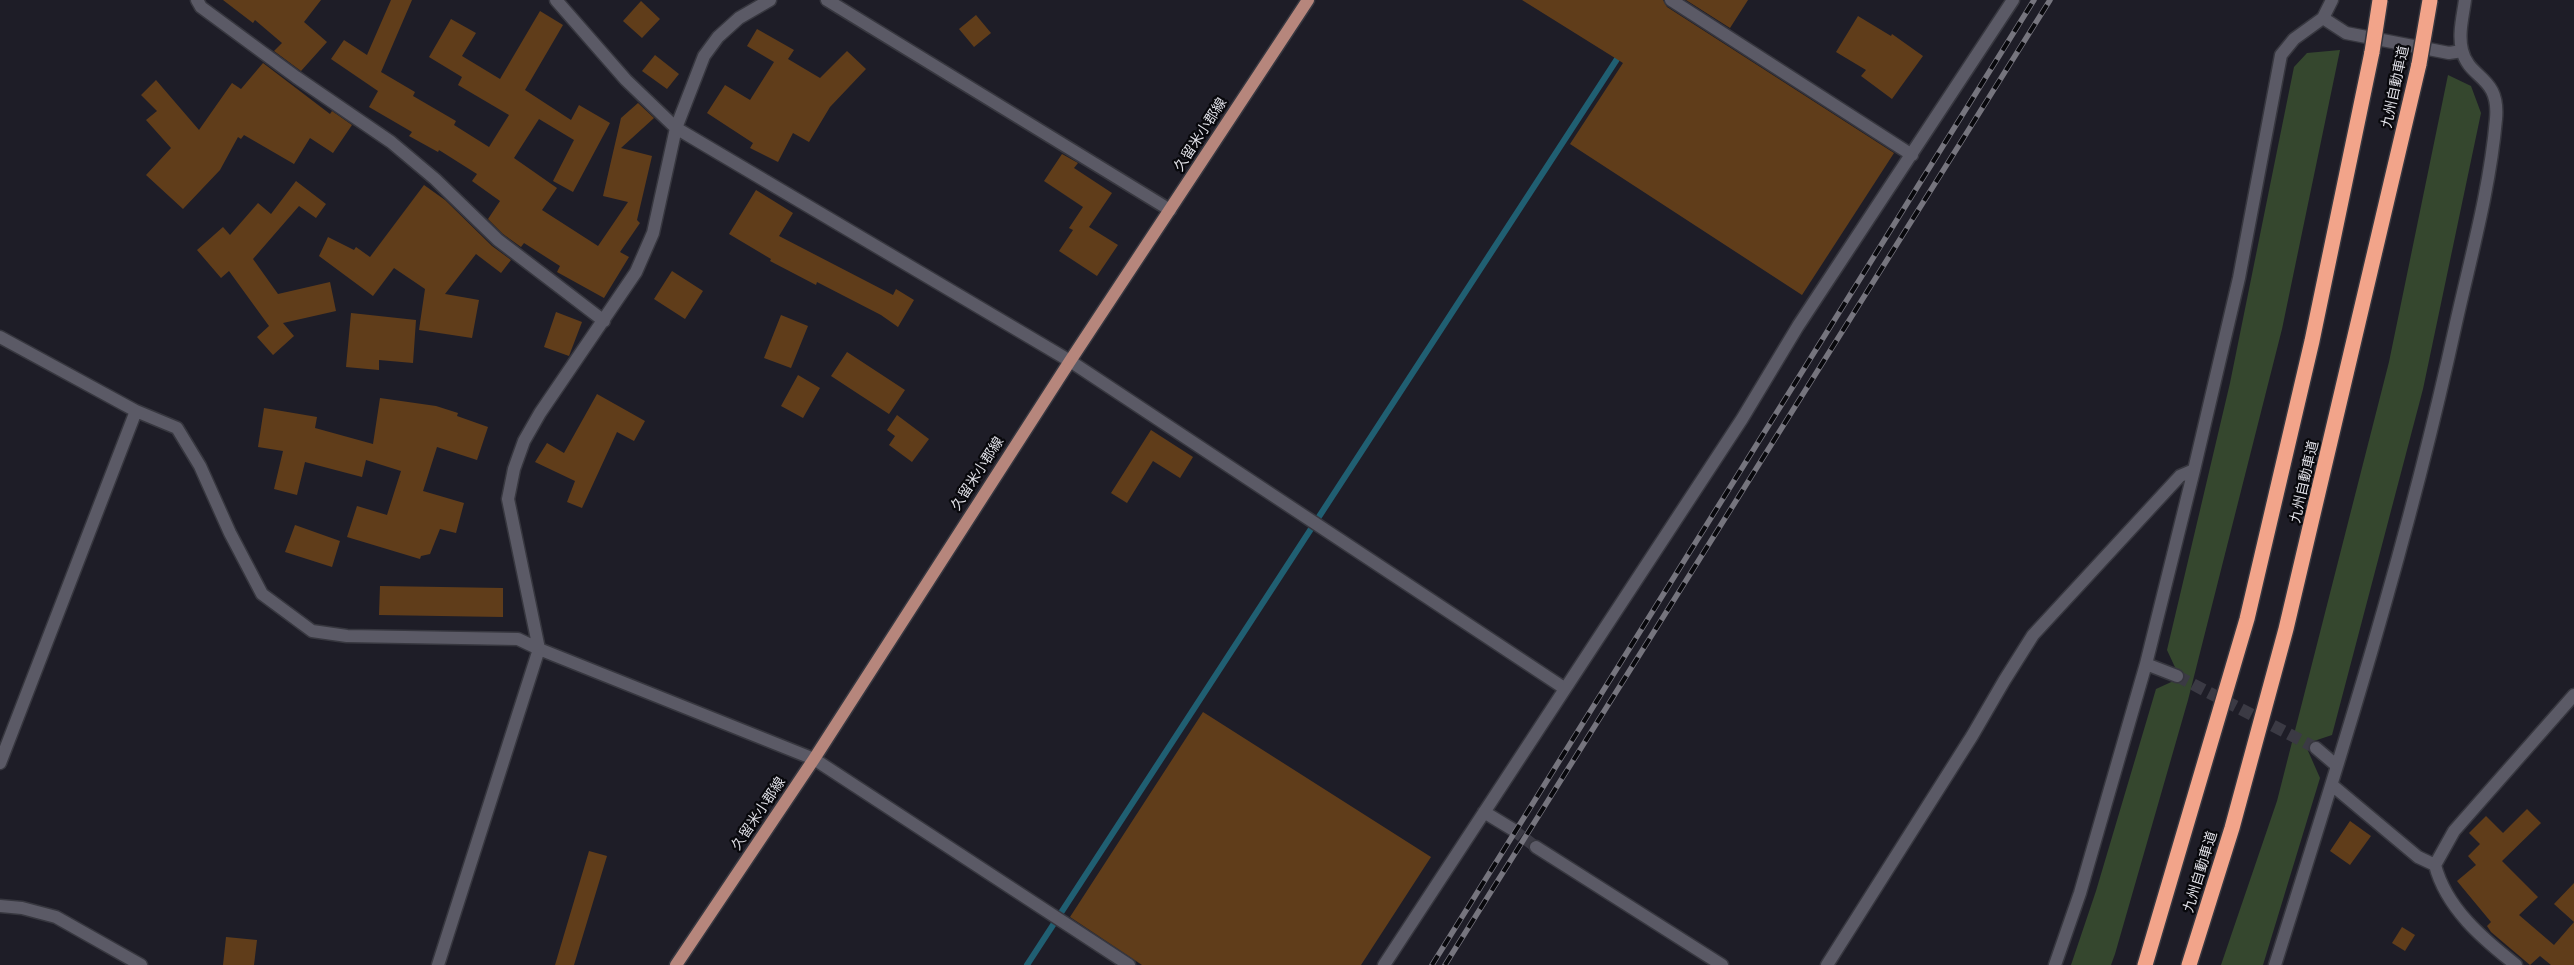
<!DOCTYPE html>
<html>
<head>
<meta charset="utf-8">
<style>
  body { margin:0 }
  canvas { display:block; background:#1e1d27 }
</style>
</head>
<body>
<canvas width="2574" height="965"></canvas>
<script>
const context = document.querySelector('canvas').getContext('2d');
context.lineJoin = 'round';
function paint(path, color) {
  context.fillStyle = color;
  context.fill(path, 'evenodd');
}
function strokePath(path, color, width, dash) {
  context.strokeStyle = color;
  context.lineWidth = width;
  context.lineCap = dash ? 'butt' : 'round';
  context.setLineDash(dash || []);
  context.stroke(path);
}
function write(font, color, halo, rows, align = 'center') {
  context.font = font + ' Signika,"Noto Sans JP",sans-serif';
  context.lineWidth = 4.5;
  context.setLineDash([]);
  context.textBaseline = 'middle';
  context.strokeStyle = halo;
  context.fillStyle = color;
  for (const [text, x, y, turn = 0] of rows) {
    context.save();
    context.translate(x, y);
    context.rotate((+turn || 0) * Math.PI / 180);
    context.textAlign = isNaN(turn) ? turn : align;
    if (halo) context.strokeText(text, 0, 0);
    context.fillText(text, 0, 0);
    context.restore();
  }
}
paint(new Path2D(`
  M 2340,50 L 2282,329 L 2188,700 L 2115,954 L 2111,965 L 2071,965 L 2096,891 L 2156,689 L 2180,678 L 2167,650 L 2230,383 L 2294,67 L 2307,53 Z
  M 2448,75 L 2471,86 L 2481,113 L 2423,389 L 2332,735 L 2305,744 L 2320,778 L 2263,965 L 2221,965 L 2277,801 L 2389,362 Z`), '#35472e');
strokePath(new Path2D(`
  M 1027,965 L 1621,53`), '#205f72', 6);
paint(new Path2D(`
  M 223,0 L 321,0 L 304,22 L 327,42 L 301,71 L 274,51 L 282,43 L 255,20 L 253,23 Z
  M 391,0 L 412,0 L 381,72 L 415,92 L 413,96 L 456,121 L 454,125 L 489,147 L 509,115 L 458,85 L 462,77 L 429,57 L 451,19 L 476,33 L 462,56 L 500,79 L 540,11 L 563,25 L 525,90 L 571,120 L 579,105 L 610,123 L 573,192 L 553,181 L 574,140 L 539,119 L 514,158 L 557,188 L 542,210 L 598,246 L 628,202 L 603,196 L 621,118 L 638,103 L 654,118 L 621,148 L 652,156 L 637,220 L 640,223 L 620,252 L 629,257 L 604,298 L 557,272 L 560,266 L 524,243 L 521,247 L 503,234 L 488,219 L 500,201 L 472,181 L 477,174 L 439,150 L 438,152 L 409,136 L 412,132 L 369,107 L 378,91 L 331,59 L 344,40 L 367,55 Z
  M 1522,0 L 1663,0 L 1667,7 L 1894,153 L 1802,295 L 1570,144 L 1623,63 Z
  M 1686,0 L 1748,0 L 1730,28 Z
  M 641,1 L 660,19 L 642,38 L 623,21 Z
  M 976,15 L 991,33 L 974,47 L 959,29 Z
  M 1858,16 L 1891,36 L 1892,34 L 1923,56 L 1892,99 L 1861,76 L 1866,70 L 1836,52 Z
  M 757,29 L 794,50 L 788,59 L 820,78 L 847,51 L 866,69 L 830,107 L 809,142 L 793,133 L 778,162 L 750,148 L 753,143 L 707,113 L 725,85 L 750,100 L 774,62 L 747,46 Z
  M 655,55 L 679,74 L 667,89 L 642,71 Z
  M 263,63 L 330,114 L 332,111 L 352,125 L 333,153 L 310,138 L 294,164 L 244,135 L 241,139 L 238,137 L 220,170 L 183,209 L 146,175 L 171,148 L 146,120 L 157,111 L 141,95 L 156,80 L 199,130 L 232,83 L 241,89 Z
  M 1062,154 L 1078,163 L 1074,168 L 1112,193 L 1089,227 L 1118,245 L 1097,276 L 1059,251 L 1073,230 L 1069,228 L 1083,207 L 1044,181 Z
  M 296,181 L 326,204 L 316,218 L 299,206 L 253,259 L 278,294 L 330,282 L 336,311 L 283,323 L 294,336 L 273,355 L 257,337 L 269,326 L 229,271 L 221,278 L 197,250 L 223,227 L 230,235 L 258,203 L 271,214 Z
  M 424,185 L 445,200 L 492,246 L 511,260 L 501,273 L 476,254 L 445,294 L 479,300 L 472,338 L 419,330 L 425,289 L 394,268 L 373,296 L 319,256 L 328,237 L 354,250 L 356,247 L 370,257 Z
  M 756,190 L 793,213 L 779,236 L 893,295 L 896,289 L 914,300 L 898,327 L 881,315 L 817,282 L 816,285 L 770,261 L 771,259 L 729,234 Z
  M 672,271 L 703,291 L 685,319 L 654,299 Z
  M 556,312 L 582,322 L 569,356 L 544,347 Z
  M 351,313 L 416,320 L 413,363 L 379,360 L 379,370 L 346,367 Z
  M 781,315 L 808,326 L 791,368 L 764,358 Z
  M 847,352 L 905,390 L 889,414 L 831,376 Z
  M 798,375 L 820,388 L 803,418 L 781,406 Z
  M 597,394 L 645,421 L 634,441 L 617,432 L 582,508 L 567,502 L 575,481 L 535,462 L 547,443 L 564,453 Z
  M 380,398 L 436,406 L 458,413 L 457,416 L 488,427 L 477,460 L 437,447 L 423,491 L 464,503 L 456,533 L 440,529 L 430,554 L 421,556 L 420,559 L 347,537 L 357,506 L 387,515 L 401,471 L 366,460 L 362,477 L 305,462 L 297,495 L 274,489 L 283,451 L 258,447 L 264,408 L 317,417 L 315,428 L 373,444 Z
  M 897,415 L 929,439 L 912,462 L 889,445 L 895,436 L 887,430 Z
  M 1151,430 L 1193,457 L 1180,478 L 1153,461 L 1127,503 L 1111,493 Z
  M 295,525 L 340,541 L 332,567 L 285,552 Z
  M 380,586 L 503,588 L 503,617 L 379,615 Z
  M 1203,712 L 1431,857 L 1361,965 L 1142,965 L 1070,917 Z
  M 2527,809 L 2541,823 L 2502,861 L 2538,897 L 2519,915 L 2554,945 L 2574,922 L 2554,904 L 2574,883 L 2574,965 L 2551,965 L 2540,956 L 2530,965 L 2491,932 L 2487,926 L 2491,922 L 2457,881 L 2476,865 L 2468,856 L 2480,844 L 2469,833 L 2486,816 L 2503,833 Z
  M 2350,821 L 2371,836 L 2350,865 L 2330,851 Z
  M 589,851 L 607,856 L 574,965 L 555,965 Z
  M 2402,927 L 2415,935 L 2405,951 L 2392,943 Z
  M 226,937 L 257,940 L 254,965 L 223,965 Z`), '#603d1a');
strokePath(new Path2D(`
  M 2177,676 L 2316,748
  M 1512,829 L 1536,847`), '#3b3a44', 12, [12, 6]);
const minor = new Path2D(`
  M 197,0 L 201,7 L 296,77 L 391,142 L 435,179 L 498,240 L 604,321
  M 556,0 L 626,80 L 676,128 L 1070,361 L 1564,688
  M 827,0 L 1170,210
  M 1671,0 L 1912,155
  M 2323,18 L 2346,33 L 2449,53 L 2462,51
  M 0,337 L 136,411 L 177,428 L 200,466 L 230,533 L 262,594 L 312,631 L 347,636 L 518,639 L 539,649
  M 539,649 L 508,499 L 514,469 L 524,441 L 540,413 L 636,272 L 653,233 L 676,128 L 704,56 L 718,37 L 739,18 L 770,0
  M 2146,664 L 2177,676
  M 2316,748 L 2337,766
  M 0,763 L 136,411
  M 2332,785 L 2418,857 L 2435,865
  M 1484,812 L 1512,829
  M 1536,847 L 1722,965
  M 0,906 L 22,908 L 56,917 L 141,965
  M 438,965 L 539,649 L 814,759 L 1129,965
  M 1384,965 L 1742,419 L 1798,326 L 2013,0
  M 1827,965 L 1972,736 L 2004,681 L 2033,635 L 2180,476 L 2194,470
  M 2055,965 L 2080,893 L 2146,664 L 2194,470 L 2239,278 L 2281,55 L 2294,39 L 2323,18 L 2332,0
  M 2275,965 C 2342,753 2409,540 2456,323 C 2471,256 2490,188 2496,119 C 2500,75 2469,80 2462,50 C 2458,34 2463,16 2465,0
  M 2516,965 C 2483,939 2446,908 2435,865 L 2454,831 L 2574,695`);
const major = new Path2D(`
  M 676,965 L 814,759 L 1070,361 L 1308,0`);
const highway = new Path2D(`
  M 2145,965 L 2247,619 L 2312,341 L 2372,52
  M 2189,965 L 2232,828 L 2286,629 L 2419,64`);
strokePath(minor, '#37373f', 15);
strokePath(major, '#37373f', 15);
strokePath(highway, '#37373f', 18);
strokePath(minor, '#5b5a66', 12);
strokePath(major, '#b6867c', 12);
strokePath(highway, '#f2a48a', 15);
const rail = new Path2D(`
  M 1432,965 L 2034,0
  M 1445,965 L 2050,0`);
strokePath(rail, '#76757e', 5.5);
strokePath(rail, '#08080c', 4, [11]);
const highwayBridge = new Path2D(`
  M 2372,52 L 2380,0
  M 2419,64 L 2430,0`);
strokePath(highwayBridge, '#37373f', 18, []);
strokePath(highwayBridge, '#f2a48a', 15);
write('14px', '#dfdfe6', '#08080c', [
  ["九州自動車道",2396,87,-78],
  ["久留米小郡線",1201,135,-57],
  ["久留米小郡線",978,474,-57],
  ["九州自動車道",2305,482,-77],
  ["久留米小郡線",759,814,-56],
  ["九州自動車道",2201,872,-73]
]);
</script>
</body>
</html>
